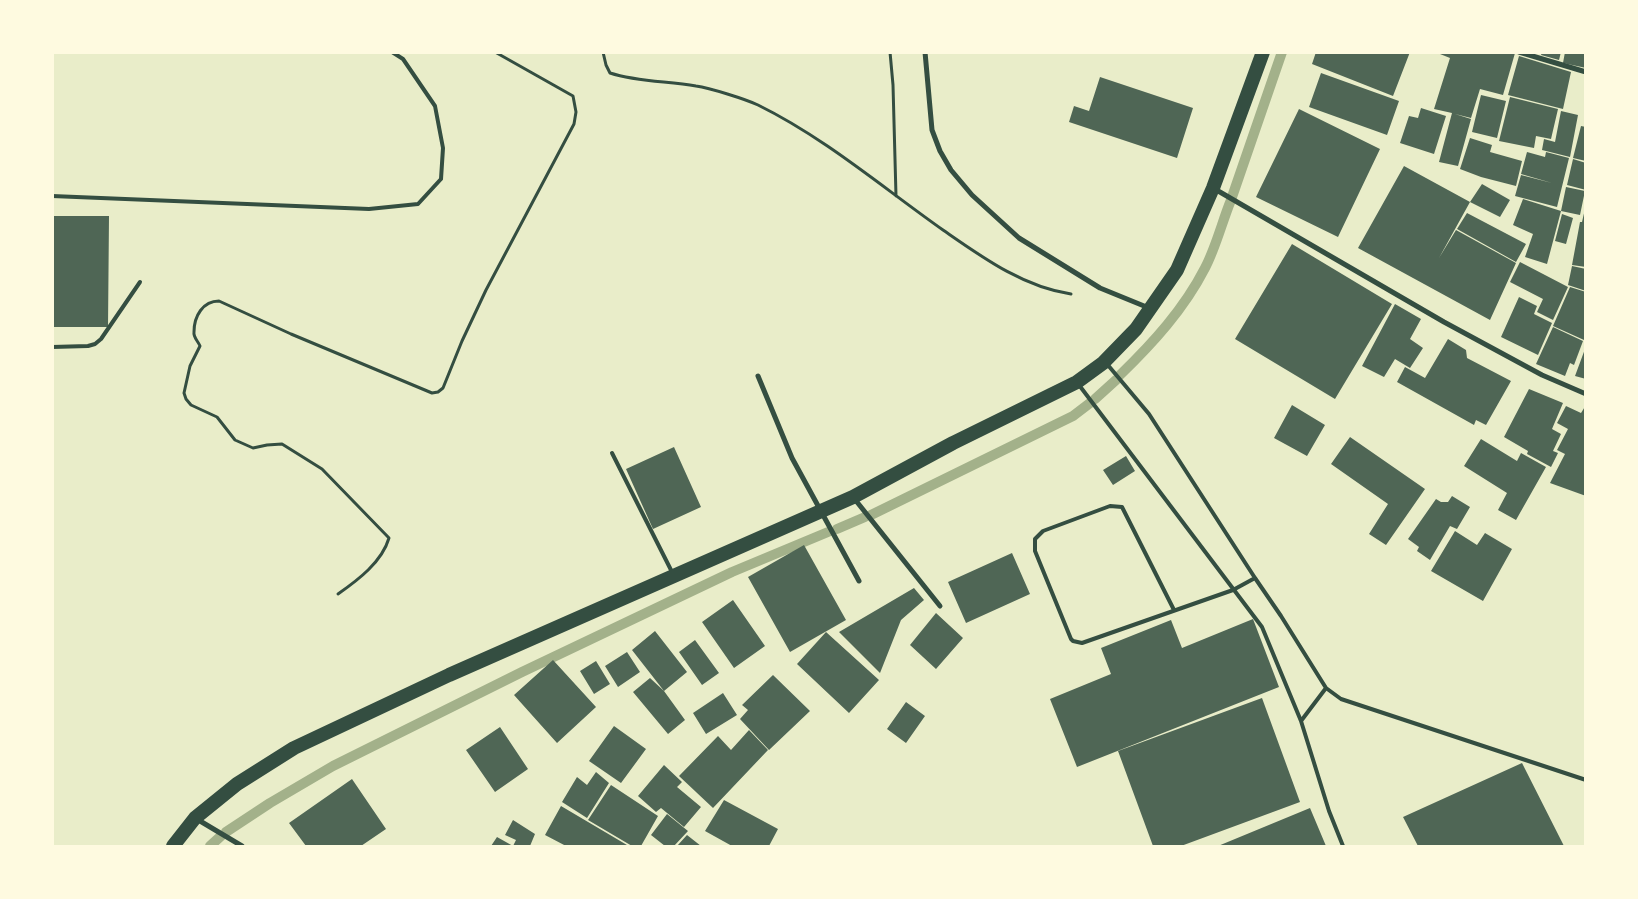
<!DOCTYPE html>
<html>
<head>
<meta charset="utf-8">
<style>
  body { margin:0 }
  #map { position:relative; width:1638px; height:899px; overflow:hidden; background:#e9edc9; font-family:"PT Sans",sans-serif }
  canvas { display:block }
  .frame { position:absolute; inset:0; border:54px solid #fefae0; pointer-events:none }
</style>
</head>
<body>
<div id="map">
<canvas width="1638" height="899"></canvas>
<div class="frame"></div>
</div>
<script>
const context = document.querySelector('canvas').getContext('2d');
context.lineJoin = 'round';
function strokePath(path, color, width, dash) {
  context.strokeStyle = color;
  context.lineWidth = width;
  context.lineCap = dash ? 'butt' : 'round';
  context.setLineDash(dash || []);
  context.stroke(path);
}
function paint(path, color) {
  context.fillStyle = color;
  context.fill(path, 'evenodd');
}
strokePath(new Path2D(`
  M 1232,197 L 1282,52
  M 1120,375 C 1153,343 1184,309 1205,268 C 1216,247 1222,222 1231,200
  M 1095,399 L 1116,380
  M 871,515 L 1073,416 L 1090,403
  M 837,529 L 865,517
  M 226,832 L 270,803 L 333,766 L 522,672 L 732,572 L 828,532
  M 210,846 L 221,836`), '#a3b18a', 10);
paint(new Path2D(`
  M 1316,52 L 1410,52 L 1393,96 L 1312,64 Z
  M 1435,52 L 1515,53 L 1503,95 L 1480,89 L 1471,118 L 1455,114 L 1471,119 L 1458,166 L 1439,162 L 1452,113 L 1434,109 L 1450,58 Z
  M 1542,52 L 1561,52 L 1559,60 L 1541,55 Z
  M 1565,52 L 1586,52 L 1586,68 L 1563,63 Z
  M 1519,56 L 1571,72 L 1563,109 L 1508,95 Z
  M 1321,73 L 1399,101 L 1387,135 L 1309,107 Z
  M 1100,77 L 1193,108 L 1177,158 L 1069,122 L 1074,106 L 1089,111 Z
  M 1481,95 L 1506,101 L 1497,138 L 1472,132 Z
  M 1510,97 L 1558,109 L 1551,139 L 1536,136 L 1534,148 L 1499,141 Z
  M 1421,108 L 1446,116 L 1434,154 L 1400,143 L 1409,116 L 1418,118 Z
  M 1299,109 L 1380,149 L 1338,237 L 1256,197 Z
  M 1561,111 L 1578,115 L 1570,157 L 1542,150 L 1544,139 L 1555,142 Z
  M 1581,126 L 1586,127 L 1586,161 L 1573,158 Z
  M 1470,138 L 1492,145 L 1490,152 L 1522,161 L 1516,186 L 1481,177 L 1460,169 Z
  M 1527,152 L 1545,157 L 1546,152 L 1569,158 L 1557,207 L 1515,196 L 1521,175 L 1552,183 L 1521,174 Z
  M 1573,159 L 1586,163 L 1586,190 L 1567,185 Z
  M 1404,166 L 1470,202 L 1439,258 L 1456,230 L 1516,263 L 1490,320 L 1358,248 Z
  M 1482,184 L 1510,200 L 1500,217 L 1470,202 Z
  M 1566,187 L 1585,191 L 1580,215 L 1561,211 Z
  M 1523,199 L 1561,211 L 1547,264 L 1525,257 L 1533,234 L 1513,225 Z
  M 1585,209 L 1586,209 L 1586,267 L 1572,265 L 1580,222 L 1582,222 Z
  M 1467,213 L 1526,244 L 1516,262 L 1457,229 Z
  M 1562,214 L 1573,218 L 1566,244 L 1555,241 Z
  M 52,216 L 109,216 L 108,327 L 52,327 Z
  M 1292,244 L 1392,304 L 1335,399 L 1235,339 Z
  M 1520,262 L 1568,287 L 1553,320 L 1537,312 L 1543,299 L 1510,282 Z
  M 1572,266 L 1586,269 L 1586,291 L 1568,285 Z
  M 1570,287 L 1586,292 L 1586,336 L 1584,340 L 1553,326 Z
  M 1519,297 L 1537,306 L 1534,314 L 1552,323 L 1538,355 L 1501,337 Z
  M 1395,304 L 1421,319 L 1410,339 L 1423,348 L 1410,368 L 1395,359 L 1384,377 L 1362,366 Z
  M 1553,327 L 1583,341 L 1574,365 L 1570,363 L 1565,376 L 1536,364 Z
  M 1448,339 L 1466,350 L 1467,358 L 1511,381 L 1486,425 L 1476,420 L 1474,425 L 1397,382 L 1405,367 L 1425,378 Z
  M 1585,349 L 1586,349 L 1586,379 L 1575,376 Z
  M 1529,389 L 1563,403 L 1552,429 L 1561,434 L 1553,451 L 1558,453 L 1551,467 L 1527,454 L 1528,451 L 1504,437 Z
  M 1292,405 L 1325,425 L 1307,456 L 1274,438 Z
  M 1586,405 L 1586,496 L 1550,483 L 1565,454 L 1557,450 L 1568,429 L 1557,423 L 1566,406 L 1581,413 Z
  M 1350,437 L 1425,489 L 1386,545 L 1369,534 L 1388,504 L 1331,464 Z
  M 1481,439 L 1517,461 L 1521,453 L 1546,467 L 1516,520 L 1498,510 L 1507,493 L 1464,466 Z
  M 674,447 L 701,507 L 653,529 L 626,469 Z
  M 1126,456 L 1135,471 L 1113,485 L 1103,470 Z
  M 1452,496 L 1470,507 L 1457,529 L 1450,526 L 1430,560 L 1417,551 L 1419,547 L 1408,539 L 1436,499 L 1441,502 L 1448,502 Z
  M 1455,531 L 1477,545 L 1485,533 L 1512,549 L 1483,601 L 1431,571 Z
  M 804,545 L 846,620 L 790,652 L 748,577 Z
  M 1012,553 L 1030,594 L 966,623 L 948,582 Z
  M 914,588 L 924,600 L 901,620 L 880,673 L 839,632 Z
  M 733,600 L 765,646 L 734,668 L 702,622 Z
  M 936,613 L 963,638 L 936,669 L 910,645 Z
  M 1253,619 L 1279,687 L 1077,767 L 1050,699 L 1111,674 L 1101,648 L 1171,620 L 1182,648 Z
  M 655,631 L 687,672 L 664,691 L 632,650 Z
  M 826,632 L 879,680 L 849,713 L 797,664 Z
  M 695,640 L 719,673 L 702,685 L 679,652 Z
  M 627,652 L 640,672 L 618,687 L 605,666 Z
  M 553,660 L 596,707 L 557,743 L 514,695 Z
  M 596,661 L 610,684 L 594,694 L 580,671 Z
  M 773,675 L 810,711 L 769,750 L 740,719 L 748,710 L 742,705 Z
  M 650,678 L 664,691 L 685,720 L 668,734 L 633,692 Z
  M 723,693 L 737,715 L 706,734 L 693,713 Z
  M 1262,698 L 1300,802 L 1181,846 L 1153,846 L 1118,751 Z
  M 906,702 L 925,716 L 906,743 L 887,729 Z
  M 614,726 L 646,749 L 621,783 L 589,761 Z
  M 500,727 L 528,769 L 495,792 L 466,750 Z
  M 749,730 L 768,750 L 713,808 L 679,776 L 718,736 L 731,750 Z
  M 1522,763 L 1564,846 L 1418,846 L 1403,817 Z
  M 664,765 L 682,782 L 677,787 L 701,807 L 684,827 L 661,808 L 656,812 L 638,796 Z
  M 596,772 L 609,783 L 587,818 L 562,802 L 577,777 L 587,785 Z
  M 352,779 L 386,829 L 361,846 L 306,846 L 289,823 Z
  M 611,785 L 658,816 L 641,846 L 632,846 L 588,820 Z
  M 724,800 L 778,829 L 769,846 L 732,846 L 705,831 Z
  M 561,806 L 627,845 L 626,846 L 566,846 L 545,835 Z
  M 1310,808 L 1326,846 L 1218,846 Z
  M 667,814 L 688,831 L 674,846 L 665,846 L 651,835 Z
  M 513,820 L 535,834 L 530,846 L 513,846 L 516,840 L 505,835 Z
  M 687,835 L 701,846 L 677,846 Z
  M 497,837 L 513,846 L 491,846 Z`), '#4f6655');
strokePath(new Path2D(`
  M 603,52 L 606,65 L 610,73 C 638,82 667,81 696,86 C 710,88 745,99 758,105 C 825,138 882,187 943,230 C 982,257 1023,287 1071,294
  M 890,52 L 893,85 L 896,196
  M 338,594 C 358,580 382,562 389,538 L 322,469 L 282,444 L 267,445 L 253,448 L 235,440 L 217,417 L 191,405 L 186,399 L 184,393 L 190,366 L 200,346 C 198,341 193,337 194,332 C 194,316 203,301 219,301 L 291,334 L 432,393 L 438,392 L 443,388 L 462,341 L 486,290 L 574,124 L 576,112 L 573,96 L 495,52`), '#344e41', 3);
strokePath(new Path2D(`
  M 52,196 L 369,209 L 418,204 L 441,179 L 443,148 L 435,106 L 403,59 L 392,52
  M 52,347 L 88,346 L 95,344 L 101,339 L 140,282
  M 1107,364 L 1149,414 L 1255,578 L 1281,616 L 1326,688 L 1341,699 L 1586,780
  M 1079,385 L 1262,627 L 1301,721 L 1329,811 L 1343,846
  M 612,453 L 672,572
  M 1174,610 L 1122,507 L 1110,506 L 1043,531 L 1035,539 L 1035,551 L 1071,639 L 1073,641 L 1082,643 L 1233,590 L 1255,578
  M 1301,721 L 1326,688`), '#344e41', 4);
strokePath(new Path2D(`
  M 925,52 L 932,130 L 940,151 L 951,170 L 972,195 L 1019,238 L 1100,288 L 1149,308
  M 1519,52 L 1586,72
  M 1213,188 L 1444,322 L 1542,375 L 1586,394
  M 758,376 L 792,458 L 859,581
  M 853,497 L 940,606
  M 195,818 L 242,846`), '#344e41', 5);
strokePath(new Path2D(`
  M 173,846 L 195,818 L 237,784 L 294,748 L 449,675 L 853,497 L 953,443 L 1077,382 L 1103,363 L 1136,329 L 1177,270 L 1213,188 L 1263,52`), '#344e41', 14);
</script>
</body>
</html>
